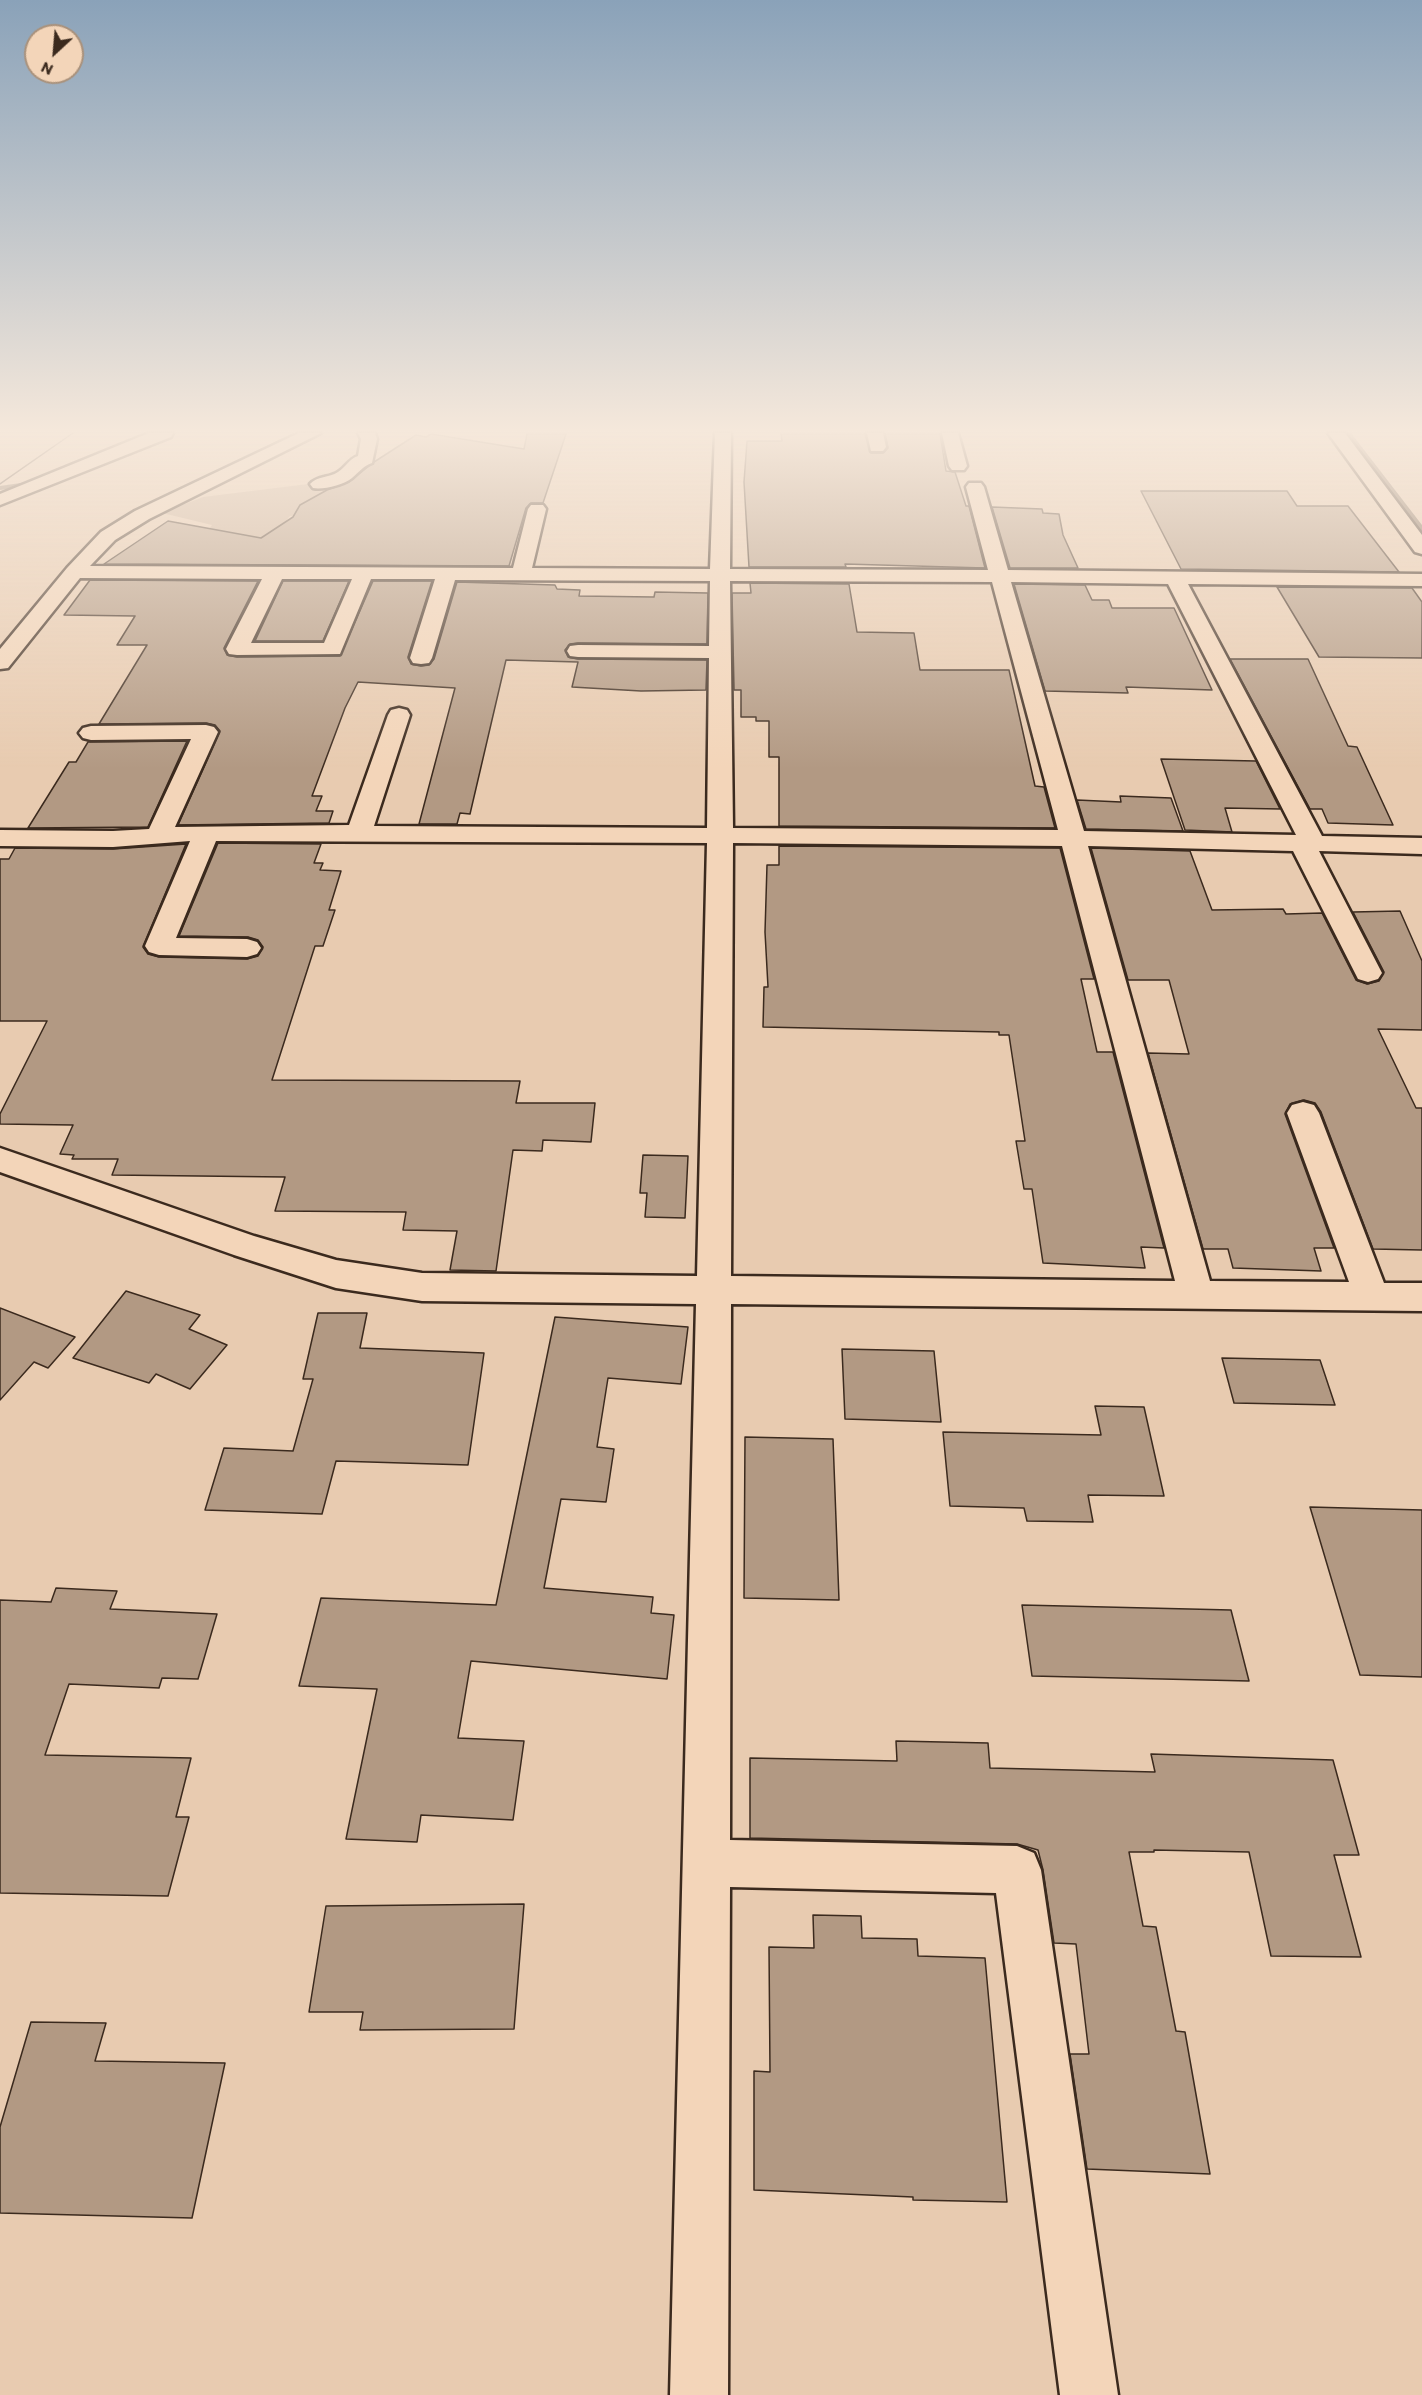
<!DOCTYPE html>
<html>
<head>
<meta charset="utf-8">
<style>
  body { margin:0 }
  #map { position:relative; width:1422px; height:2395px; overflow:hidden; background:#e8cbb0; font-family:Itim,sans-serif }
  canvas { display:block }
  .north { position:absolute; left:24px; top:24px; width:60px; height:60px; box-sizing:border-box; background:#f3d5b9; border:2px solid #a9917b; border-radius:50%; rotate:206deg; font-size:16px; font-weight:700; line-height:24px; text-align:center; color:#3b2a1e }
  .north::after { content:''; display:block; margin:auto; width:21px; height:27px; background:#3b2a1e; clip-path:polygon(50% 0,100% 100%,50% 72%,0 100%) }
</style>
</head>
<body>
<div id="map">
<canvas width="1422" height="2395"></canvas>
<div class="north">N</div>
</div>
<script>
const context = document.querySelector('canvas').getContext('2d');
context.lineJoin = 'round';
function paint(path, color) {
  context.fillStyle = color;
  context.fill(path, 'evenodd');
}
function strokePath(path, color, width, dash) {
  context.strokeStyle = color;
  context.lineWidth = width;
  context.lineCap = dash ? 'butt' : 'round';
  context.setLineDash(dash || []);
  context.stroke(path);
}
paint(new Path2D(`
  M 308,484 L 324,490 L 325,501 L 333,515 L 290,516 L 247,566 L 179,568 L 212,525 L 162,513 L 203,497 Z`), '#c8ad95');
paint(new Path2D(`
  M 1344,433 L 1351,433 L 1422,525 L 1422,532 L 1419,532 Z
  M 34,481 L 37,481 L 37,485 L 0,490 L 0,486 Z`), '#766250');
const building = new Path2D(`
  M 431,434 L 524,449 L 527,434 L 566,434 L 543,503 L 531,503 L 526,508 L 509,566 L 104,564 L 168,521 L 261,538 L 293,517 L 300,505 L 327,490 L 349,482 L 374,462 L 416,435 L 426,437 Z
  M 781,434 L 865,434 L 871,453 L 883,453 L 888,448 L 885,434 L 940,434 L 946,471 L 955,472 L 966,506 L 969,506 L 985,568 L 845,564 L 846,567 L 749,567 L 744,482 L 747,441 L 782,441 Z
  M 1141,491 L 1287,491 L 1297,506 L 1348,506 L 1399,572 L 1181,569 Z
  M 992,507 L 1042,509 L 1043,513 L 1059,514 L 1063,535 L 1078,568 L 1010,568 Z
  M 90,580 L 258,581 L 224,648 L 227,655 L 237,657 L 340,656 L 373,581 L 432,581 L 408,657 L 411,664 L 421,666 L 429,665 L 434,659 L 457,582 L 555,585 L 557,589 L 580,590 L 579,596 L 654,597 L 655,592 L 708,593 L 707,644 L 578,643 L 570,644 L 565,650 L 568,657 L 578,659 L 707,660 L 706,690 L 641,691 L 572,687 L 578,662 L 506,660 L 470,814 L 460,813 L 457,824 L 419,824 L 455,688 L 358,682 L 345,708 L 312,796 L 322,796 L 316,811 L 333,811 L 329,823 L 178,825 L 220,731 L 215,725 L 206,723 L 99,724 L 147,645 L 117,645 L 135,616 L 64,615 Z
  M 283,581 L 349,581 L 323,641 L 255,641 Z
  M 750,583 L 849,584 L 857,632 L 914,633 L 920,670 L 1009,670 L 1035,786 L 1044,787 L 1055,828 L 779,826 L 779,757 L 769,757 L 769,721 L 756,721 L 756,717 L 741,717 L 741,690 L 734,690 L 732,593 L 751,593 Z
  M 1014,584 L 1085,585 L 1092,600 L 1109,600 L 1112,608 L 1174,608 L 1212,690 L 1126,687 L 1128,693 L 1045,691 Z
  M 1277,587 L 1412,588 L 1422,602 L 1422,658 L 1319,657 Z
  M 1230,659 L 1308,659 L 1348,746 L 1357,747 L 1393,825 L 1328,823 L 1322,809 L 1310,809 Z
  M 187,741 L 148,827 L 28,828 L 69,762 L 76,762 L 88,742 Z
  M 1161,759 L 1256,761 L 1280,809 L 1225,808 L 1232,832 L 1185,830 Z
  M 1120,796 L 1171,798 L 1183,831 L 1086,829 L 1077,800 L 1121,802 Z
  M 218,843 L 321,844 L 314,863 L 323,863 L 320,870 L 341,871 L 329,910 L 335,910 L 323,946 L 315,946 L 272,1080 L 520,1081 L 516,1103 L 595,1103 L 591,1142 L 543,1140 L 542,1151 L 513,1150 L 496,1271 L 450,1270 L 457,1231 L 403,1230 L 406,1212 L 275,1211 L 285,1177 L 112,1175 L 118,1159 L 72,1159 L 74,1155 L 60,1154 L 73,1125 L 0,1124 L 0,1114 L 47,1021 L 0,1021 L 0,859 L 9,859 L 15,848 L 113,849 L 186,844 L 143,947 L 148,954 L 159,957 L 247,959 L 258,956 L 263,947 L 258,940 L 248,937 L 179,936 Z
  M 779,846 L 1060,848 L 1094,979 L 1081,979 L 1097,1052 L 1113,1052 L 1164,1248 L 1141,1247 L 1145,1268 L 1043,1263 L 1032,1189 L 1024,1189 L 1016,1141 L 1025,1141 L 1009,1035 L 999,1035 L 999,1032 L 763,1027 L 764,987 L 768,987 L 765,932 L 767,865 L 779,865 Z
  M 1091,848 L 1190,851 L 1212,910 L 1283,909 L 1286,914 L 1322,913 L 1356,980 L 1367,984 L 1379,981 L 1384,972 L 1353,912 L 1400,911 L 1422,961 L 1422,1030 L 1378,1029 L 1416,1108 L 1422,1108 L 1422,1250 L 1373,1249 L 1321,1112 L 1315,1103 L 1304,1100 L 1290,1104 L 1285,1114 L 1334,1248 L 1314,1248 L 1321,1271 L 1233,1268 L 1228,1249 L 1203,1249 L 1148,1053 L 1189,1054 L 1169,980 L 1128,980 Z
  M 643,1155 L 688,1156 L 685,1218 L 645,1217 L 647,1193 L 640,1193 Z
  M 126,1291 L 200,1315 L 189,1329 L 227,1345 L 190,1389 L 156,1374 L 149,1383 L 73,1358 Z
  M 0,1308 L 75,1337 L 48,1368 L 34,1362 L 0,1400 Z
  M 318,1313 L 367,1313 L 360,1348 L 484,1353 L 468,1465 L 336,1461 L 322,1514 L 205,1510 L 224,1448 L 293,1451 L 313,1379 L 303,1379 Z
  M 555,1317 L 688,1327 L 681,1384 L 608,1378 L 597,1447 L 614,1449 L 606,1502 L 561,1499 L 544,1588 L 653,1597 L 651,1613 L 674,1615 L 667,1679 L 471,1661 L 458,1738 L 524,1741 L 513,1820 L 421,1815 L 417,1842 L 346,1839 L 377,1689 L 299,1686 L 321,1598 L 496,1605 Z
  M 842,1349 L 934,1351 L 941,1422 L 845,1419 Z
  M 1222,1358 L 1320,1360 L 1335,1405 L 1234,1403 Z
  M 1095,1406 L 1144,1407 L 1164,1496 L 1088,1495 L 1093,1522 L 1027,1521 L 1024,1508 L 950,1506 L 943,1432 L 1101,1435 Z
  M 745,1437 L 833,1439 L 839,1600 L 744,1598 Z
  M 1310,1507 L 1422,1510 L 1422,1677 L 1360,1675 Z
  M 56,1588 L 117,1591 L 110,1609 L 217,1614 L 198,1679 L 162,1678 L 159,1688 L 69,1684 L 45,1755 L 191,1758 L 176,1817 L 189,1817 L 168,1896 L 0,1893 L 0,1600 L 51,1602 Z
  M 1022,1605 L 1231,1610 L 1249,1681 L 1032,1676 Z
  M 896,1741 L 988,1743 L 990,1768 L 1155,1772 L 1151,1754 L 1333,1760 L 1359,1855 L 1334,1855 L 1361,1957 L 1271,1956 L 1249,1852 L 1154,1850 L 1154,1852 L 1129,1852 L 1143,1926 L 1156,1927 L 1176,2031 L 1185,2032 L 1210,2174 L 1087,2169 L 1070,2054 L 1089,2054 L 1076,1944 L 1054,1943 L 1043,1870 L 1038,1850 L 1017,1844 L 750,1838 L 750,1758 L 897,1761 Z
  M 524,1904 L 514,2029 L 360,2030 L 363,2012 L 309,2012 L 326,1906 Z
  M 813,1915 L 861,1916 L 862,1938 L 917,1939 L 918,1956 L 985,1958 L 1007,2202 L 913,2200 L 913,2197 L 754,2190 L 754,2071 L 770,2072 L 769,1947 L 814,1948 Z
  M 31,2022 L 106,2023 L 95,2061 L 225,2063 L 192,2218 L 0,2213 L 0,2127 Z`);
paint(building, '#b29983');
strokePath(building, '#3b2a1e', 1.5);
const minor = new Path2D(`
  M 149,433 L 173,433 L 171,437 L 0,505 L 0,494 Z
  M 299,433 L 321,433 L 149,519 L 115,540 L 90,566 L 513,568 L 528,509 L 531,505 L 543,505 L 546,509 L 532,568 L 710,569 L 715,433 L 731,433 L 730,569 L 988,570 L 966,487 L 969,483 L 981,483 L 984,487 L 1008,570 L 1422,574 L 1422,586 L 1188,584 L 1322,836 L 1422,838 L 1422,854 L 1319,851 L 1382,973 L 1378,979 L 1368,982 L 1358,979 L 1293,851 L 1088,846 L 1210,1281 L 1349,1282 L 1287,1113 L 1292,1105 L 1303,1102 L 1314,1105 L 1319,1113 L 1384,1283 L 1422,1283 L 1422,1311 L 731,1304 L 730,1840 L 1017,1846 L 1034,1853 L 1041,1870 L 1118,2395 L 1060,2395 L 996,1893 L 730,1887 L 728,2395 L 670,2395 L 696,1304 L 422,1301 L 336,1288 L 234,1255 L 0,1172 L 0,1148 L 254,1236 L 336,1260 L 422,1273 L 697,1276 L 707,843 L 216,841 L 176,938 L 247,939 L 257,942 L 261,948 L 257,954 L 247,957 L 159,955 L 149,952 L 145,946 L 190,841 L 113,847 L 0,846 L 0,830 L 113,831 L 149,829 L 191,739 L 91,740 L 83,738 L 79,733 L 83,728 L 91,726 L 206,725 L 214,727 L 218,732 L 175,827 L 349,825 L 388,715 L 391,710 L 399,708 L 407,710 L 410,715 L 374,826 L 707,828 L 709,658 L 578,657 L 570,656 L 567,651 L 570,646 L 578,645 L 709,646 L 710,581 L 455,580 L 432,658 L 429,663 L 421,664 L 413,663 L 410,658 L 435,579 L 371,579 L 340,654 L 237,655 L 229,654 L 226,649 L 262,579 L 80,578 L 8,668 L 0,669 L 0,649 L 67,568 L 101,532 L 135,511 ZM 282,579 L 352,579 L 324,643 L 251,643 ZM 730,581 L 992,582 L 1058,830 L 733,828 ZM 1011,582 L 1168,584 L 1296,835 L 1084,831 ZM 733,843 L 1062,846 L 1175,1281 L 731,1276 Z
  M 358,433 L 375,433 L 377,439 L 372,463 C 363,466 359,472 352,478 C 343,485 323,490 313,488 L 310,484 C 317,476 329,478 338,472 C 346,467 349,459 358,456 L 361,439 Z
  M 867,433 L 883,433 L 886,447 L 883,451 L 871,451 Z
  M 942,433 L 958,433 L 967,466 L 964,470 L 952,470 L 949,466 Z
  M 1328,433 L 1345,433 L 1422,535 L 1422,554 L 1415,552 Z`);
strokePath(minor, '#3b2a1e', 5);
paint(minor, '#f3d5b9');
strokePath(new Path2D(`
  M 0,484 L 73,433`), '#3b2a1e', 1.5);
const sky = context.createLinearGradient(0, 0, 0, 769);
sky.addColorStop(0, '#8aa2b9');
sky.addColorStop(0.56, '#f5e8db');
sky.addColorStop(1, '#f5e8db00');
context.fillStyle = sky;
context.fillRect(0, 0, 1422, 769);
</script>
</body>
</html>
